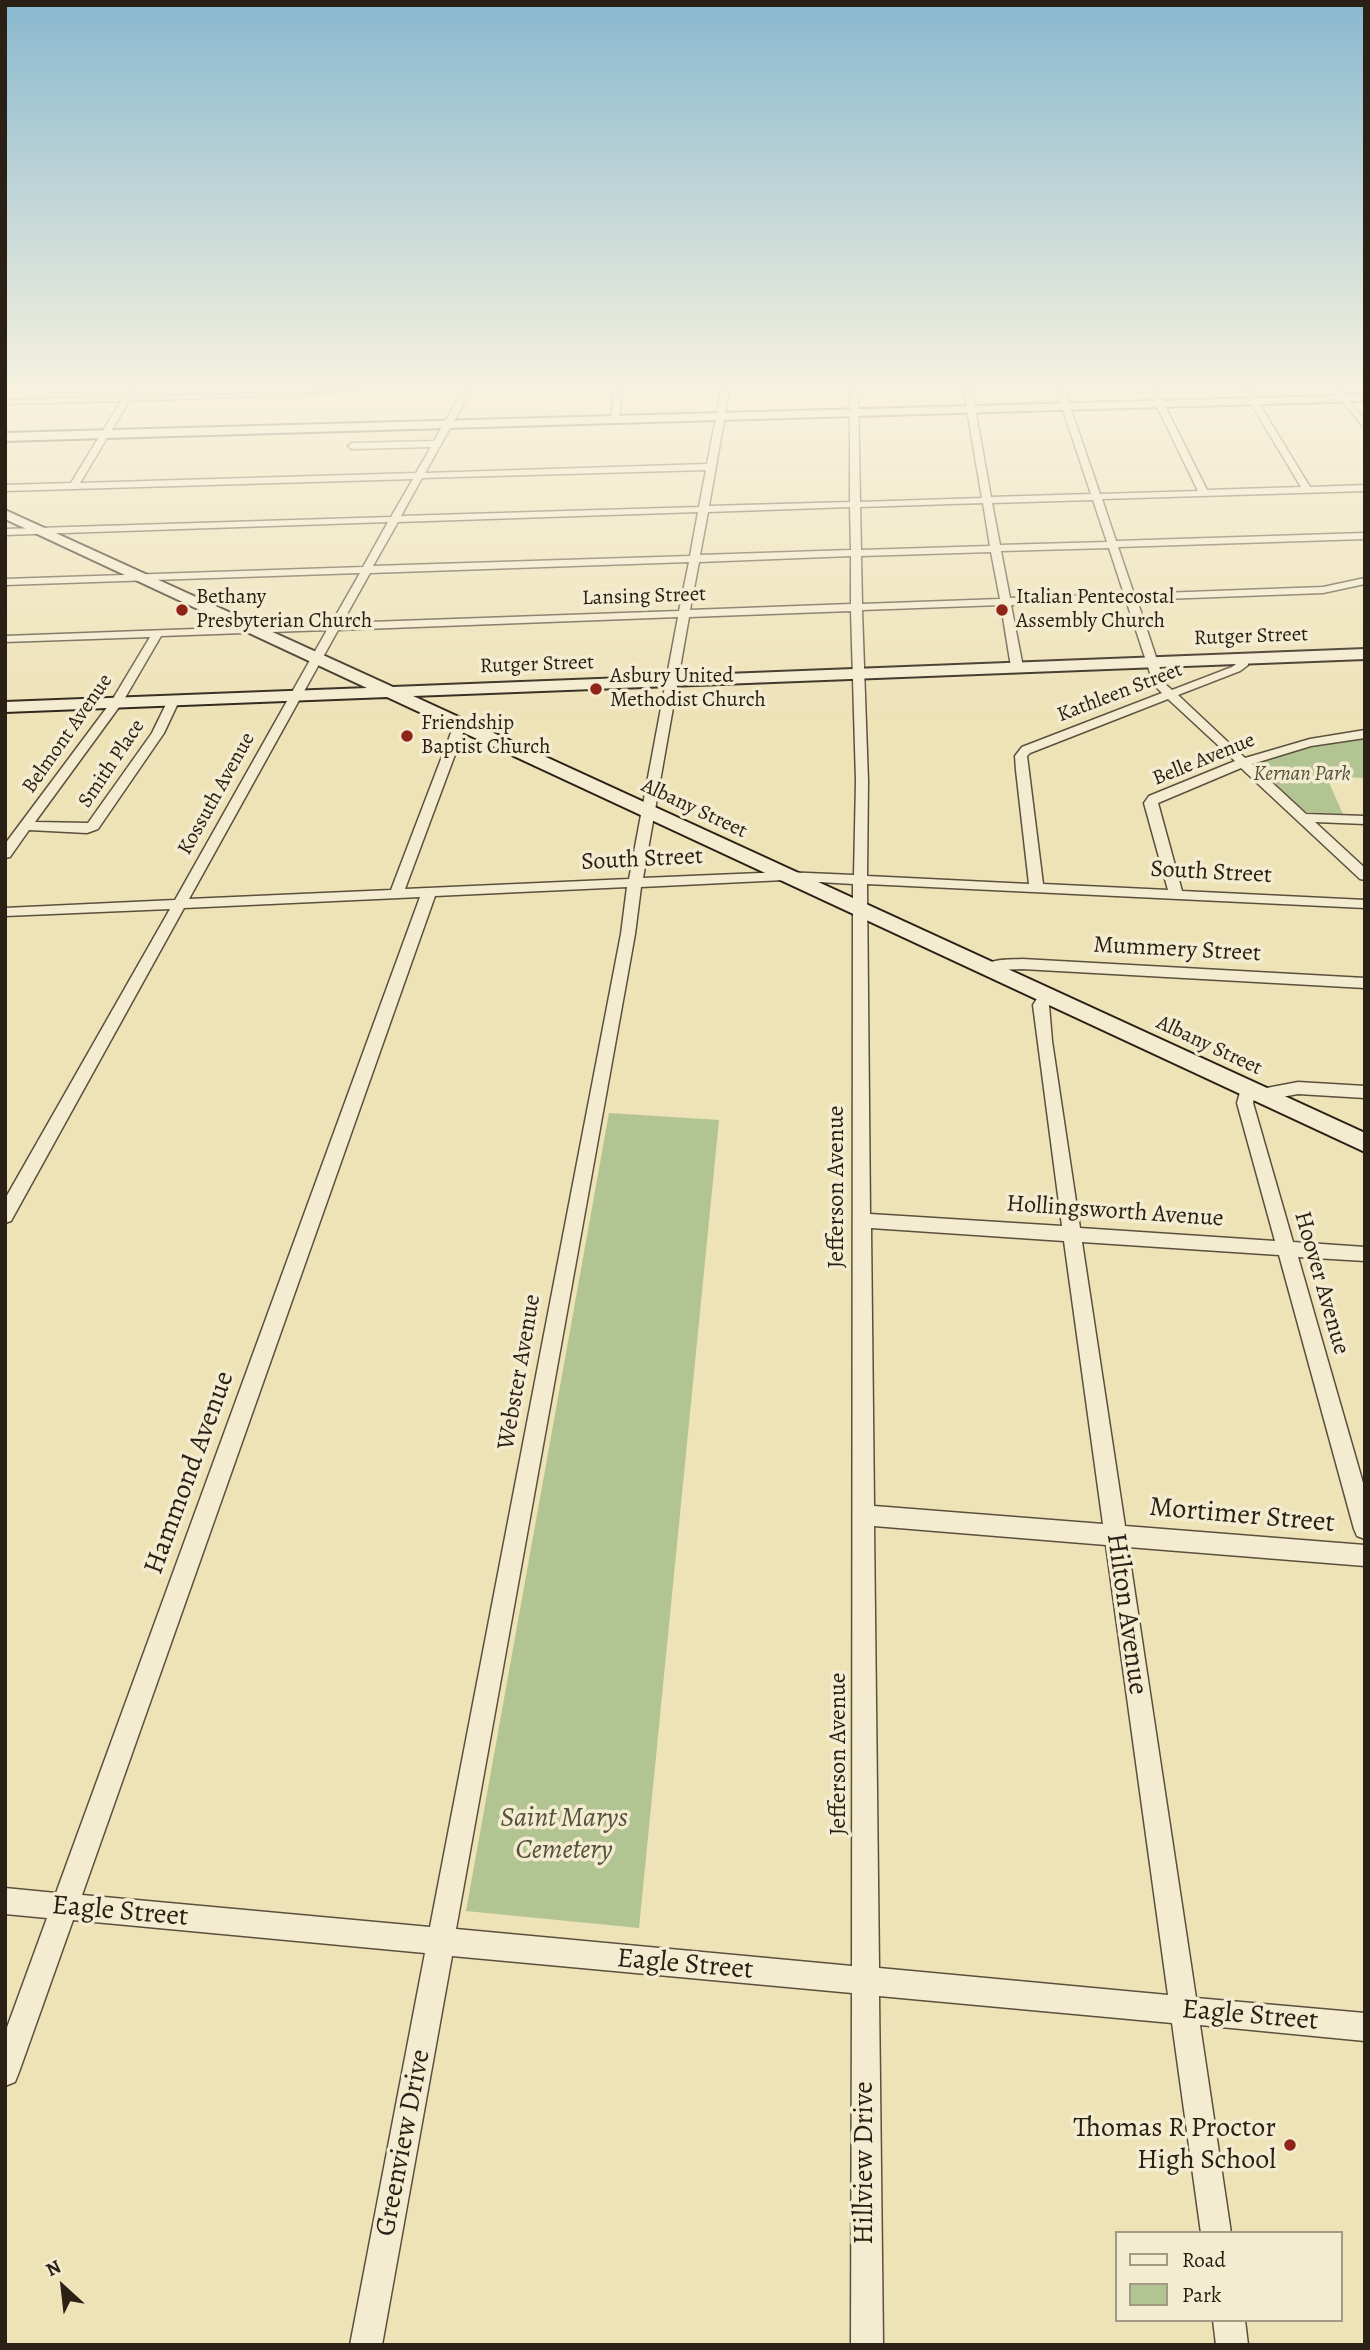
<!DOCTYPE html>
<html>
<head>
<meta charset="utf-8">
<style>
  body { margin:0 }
  #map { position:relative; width:1370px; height:2350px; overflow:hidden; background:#eee2b7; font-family:Alegreya,serif }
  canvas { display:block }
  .frame { position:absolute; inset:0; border:7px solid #2a2015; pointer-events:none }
  .legend { position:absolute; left:1115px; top:2231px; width:228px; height:91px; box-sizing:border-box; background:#f4ecd0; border:2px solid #a39a85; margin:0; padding:9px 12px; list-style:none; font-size:21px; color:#2a2015 }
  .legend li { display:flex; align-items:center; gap:14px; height:35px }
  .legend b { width:35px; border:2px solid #a39a85 }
  .north { position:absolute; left:28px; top:2252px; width:70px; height:70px; -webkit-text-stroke:5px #f4ecd0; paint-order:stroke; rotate:333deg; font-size:19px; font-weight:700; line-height:28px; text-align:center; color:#2a2015 }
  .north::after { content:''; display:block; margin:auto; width:24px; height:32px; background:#2a2015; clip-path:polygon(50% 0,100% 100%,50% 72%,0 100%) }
</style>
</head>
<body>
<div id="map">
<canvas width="1370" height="2350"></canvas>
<div class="frame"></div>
<ul class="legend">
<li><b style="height:9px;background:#f4ecd0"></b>Road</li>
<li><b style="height:19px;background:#b3c493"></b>Park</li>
</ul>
<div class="north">N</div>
</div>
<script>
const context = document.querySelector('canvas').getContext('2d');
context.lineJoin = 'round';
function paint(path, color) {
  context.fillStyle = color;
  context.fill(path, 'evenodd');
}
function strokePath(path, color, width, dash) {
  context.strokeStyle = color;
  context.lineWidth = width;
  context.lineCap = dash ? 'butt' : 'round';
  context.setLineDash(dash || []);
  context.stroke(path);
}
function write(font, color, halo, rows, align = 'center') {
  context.font = font + ' Alegreya,serif';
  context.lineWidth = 7;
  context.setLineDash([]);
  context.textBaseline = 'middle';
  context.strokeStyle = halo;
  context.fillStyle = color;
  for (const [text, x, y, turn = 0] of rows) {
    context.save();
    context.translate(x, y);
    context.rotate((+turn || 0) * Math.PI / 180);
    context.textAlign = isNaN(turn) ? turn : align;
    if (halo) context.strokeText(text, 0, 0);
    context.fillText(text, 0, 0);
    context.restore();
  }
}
paint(new Path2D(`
  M 1365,738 L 1365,778 L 1326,776 L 1343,814 L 1305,812 L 1252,762 L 1345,739 Z
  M 609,1113 L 719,1120 L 639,1928 L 466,1911 Z`), '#b3c493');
const street = new Path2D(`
  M 126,392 L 134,392 L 132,396 L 359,392 L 129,401 L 80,483 L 416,473 L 431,447 L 352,449 L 348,446 L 352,443 L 434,441 L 462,392 L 470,392 L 425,473 L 707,464 L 721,392 L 729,392 L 709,506 L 850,502 L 850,392 L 858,392 L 860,502 L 982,498 L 964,392 L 972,392 L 991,497 L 1091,494 L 1057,392 L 1065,392 L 1100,494 L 1198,491 L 1150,392 L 1158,392 L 1207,490 L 1301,487 L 1244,392 L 1252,392 L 1310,487 L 1365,485 L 1365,491 L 1102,499 L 1116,541 L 1365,533 L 1365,539 L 1118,547 L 1134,594 L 1323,587 L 1365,578 L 1365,584 L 1323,593 L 1137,600 L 1165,684 L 1172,690 L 1232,667 L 1236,664 L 1237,657 L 1247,659 L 1248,665 L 1240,671 L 1178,695 L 1245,758 L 1310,739 L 1365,730 L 1365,738 L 1311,746 L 1252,764 L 1306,814 L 1365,816 L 1365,824 L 1315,822 L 1365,868 L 1365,880 L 1360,879 L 1241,768 L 1158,803 L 1182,891 L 1365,900 L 1365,908 L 867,884 L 870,1214 L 1062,1226 L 1033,1005 L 1041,992 L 1046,991 L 1054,996 L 1049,1005 L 1052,1041 L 1080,1228 L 1275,1241 L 1237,1103 L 1242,1085 L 1254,1085 L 1256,1090 L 1298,1082 L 1365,1086 L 1365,1098 L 1298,1094 L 1260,1101 L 1254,1099 L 1253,1103 L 1293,1242 L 1365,1247 L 1365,1261 L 1298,1257 L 1365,1490 L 1365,1539 L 1357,1536 L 1354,1529 L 1279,1255 L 1082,1242 L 1125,1526 L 1365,1545 L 1365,1566 L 1128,1547 L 1196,1998 L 1365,2013 L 1365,2041 L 1200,2025 L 1231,2233 L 1201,2233 L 1172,2023 L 879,1996 L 883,2345 L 851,2345 L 852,1993 L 452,1956 L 382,2345 L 350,2345 L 425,1953 L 73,1920 L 19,2072 L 15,2082 L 5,2086 L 5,2033 L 47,1918 L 5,1914 L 5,1888 L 56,1893 L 420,897 L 184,908 L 11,1221 L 5,1223 L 5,1199 L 170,909 L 5,916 L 5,908 L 175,900 L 327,630 L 161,636 L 122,703 L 35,822 L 88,823 L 152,733 L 169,698 L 177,698 L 179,701 L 164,733 L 98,829 L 87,833 L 29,830 L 10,857 L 5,858 L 5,844 L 111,702 L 150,637 L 5,642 L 5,636 L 331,624 L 360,573 L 5,585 L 5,579 L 363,567 L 388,522 L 5,535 L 5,529 L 391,517 L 413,479 L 5,491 L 5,485 L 71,483 L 121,401 L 5,404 L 5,400 L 124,396 ZM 706,470 L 699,507 L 401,516 L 422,478 ZM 1093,500 L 1107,542 L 1000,545 L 992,503 ZM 983,503 L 990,546 L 861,550 L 860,507 ZM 850,507 L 851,550 L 700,555 L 708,512 ZM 698,512 L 690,556 L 373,566 L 398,522 ZM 1109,548 L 1124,594 L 1010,598 L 1001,551 ZM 991,552 L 1000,599 L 862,604 L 861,556 ZM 851,556 L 851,604 L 690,610 L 699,562 ZM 689,562 L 679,611 L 342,623 L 370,573 ZM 1126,600 L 1154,685 L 1162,693 L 1022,747 L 1015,756 L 1016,770 L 1029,884 L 867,876 L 868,781 L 862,610 L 1001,605 L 1011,667 L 1017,670 L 1023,667 L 1011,605 ZM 851,611 L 856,781 L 854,875 L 784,872 L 643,878 L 689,617 ZM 678,617 L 629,879 L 405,889 L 466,725 L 460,721 L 454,725 L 391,890 L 189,899 L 338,630 ZM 1168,699 L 1235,761 L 1149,796 L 1144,803 L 1168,890 L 1043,884 L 1027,756 L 1030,753 ZM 784,880 L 853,884 L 852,1966 L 456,1929 L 635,934 L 641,887 ZM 627,887 L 621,934 L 430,1927 L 82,1895 L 435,896 ZM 871,1228 L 1064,1241 L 1103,1524 L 874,1506 ZM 874,1526 L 1106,1545 L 1168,1995 L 879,1968 Z
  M 614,392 L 622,392 L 619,419 L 615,422 L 611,419 Z
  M 1335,392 L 1343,392 L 1365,421 L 1365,429 Z
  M 1022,959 L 1365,978 L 1365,988 L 1022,969 L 1000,970 L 987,974 L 979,969 C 991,958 1007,960 1022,959 Z
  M 1213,2320 L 1245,2320 L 1248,2345 L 1216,2345 Z`);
const secondary = new Path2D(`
  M 1365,395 L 1365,401 L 5,441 L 5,433 Z
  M 5,510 L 393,687 L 1365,649 L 1365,659 L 413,696 L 1365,1133 L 1365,1152 L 387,697 L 5,712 L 5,702 L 367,688 L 5,519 Z`);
strokePath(street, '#5b503e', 3);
strokePath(secondary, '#2a2015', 4);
paint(street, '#f4ecd0');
paint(secondary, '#f4ecd0');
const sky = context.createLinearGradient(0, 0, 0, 721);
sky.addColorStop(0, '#89b8cf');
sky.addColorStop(0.54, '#f7f2df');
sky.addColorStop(1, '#f7f2df00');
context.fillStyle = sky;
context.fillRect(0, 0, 1370, 721);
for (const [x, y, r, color] of [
  [182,610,7,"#8f2418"],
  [1002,610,7,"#8f2418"],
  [596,689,7,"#8f2418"],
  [407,736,7,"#8f2418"],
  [1290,2145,7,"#8f2418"]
]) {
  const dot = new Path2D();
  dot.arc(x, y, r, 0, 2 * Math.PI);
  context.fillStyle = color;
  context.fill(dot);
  strokePath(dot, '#f4ecd0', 2.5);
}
write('21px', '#2a2015', '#f4ecd0', [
  ["Lansing Street",644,597,-2],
  ["Rutger Street",1251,637,-2],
  ["Rutger Street",537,665,-2],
  ["Kathleen Street",1120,693,-21],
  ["Belmont Avenue",68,734,-55],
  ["Belle Avenue",1204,760,-22],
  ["Smith Place",112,764,-56],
  ["Kossuth Avenue",217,794,-61],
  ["Albany Street",694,809,25],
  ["Albany Street",1209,1046,25]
]);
write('21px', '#2a2015', '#f4ecd0', [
  ["Bethany",196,598],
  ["Presbyterian Church",196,622],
  ["Italian Pentecostal",1016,598],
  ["Assembly Church",1016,622],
  ["Asbury United",610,677],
  ["Methodist Church",610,701],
  ["Friendship",421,724],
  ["Baptist Church",421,748]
], 'left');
write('italic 21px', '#53513b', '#f4ecd0', [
  ["Kernan Park",1302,775]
]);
write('24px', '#2a2015', '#f4ecd0', [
  ["South Street",642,860,-3],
  ["South Street",1211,873,3],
  ["Mummery Street",1177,950,3],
  ["Jefferson Avenue",837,1187,-90],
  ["Hollingsworth Avenue",1115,1212,4],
  ["Hoover Avenue",1321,1283,74],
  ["Webster Avenue",520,1372,-80],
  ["Jefferson Avenue",839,1754,-90]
]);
write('28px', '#2a2015', '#f4ecd0', [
  ["Hammond Avenue",190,1473,-70],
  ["Mortimer Street",1242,1516,5],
  ["Hilton Avenue",1126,1614,82],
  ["Eagle Street",120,1912,5],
  ["Eagle Street",685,1965,5],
  ["Eagle Street",1250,2016,5],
  ["Greenview Drive",404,2143,-79],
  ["Hillview Drive",865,2163,-90]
]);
write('italic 28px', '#53513b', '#f4ecd0', [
  ["Saint Marys",564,1819],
  ["Cemetery",564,1851]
]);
write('28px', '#2a2015', '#f4ecd0', [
  ["Thomas R Proctor",1276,2129],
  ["High School",1276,2161]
], 'right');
</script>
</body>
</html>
